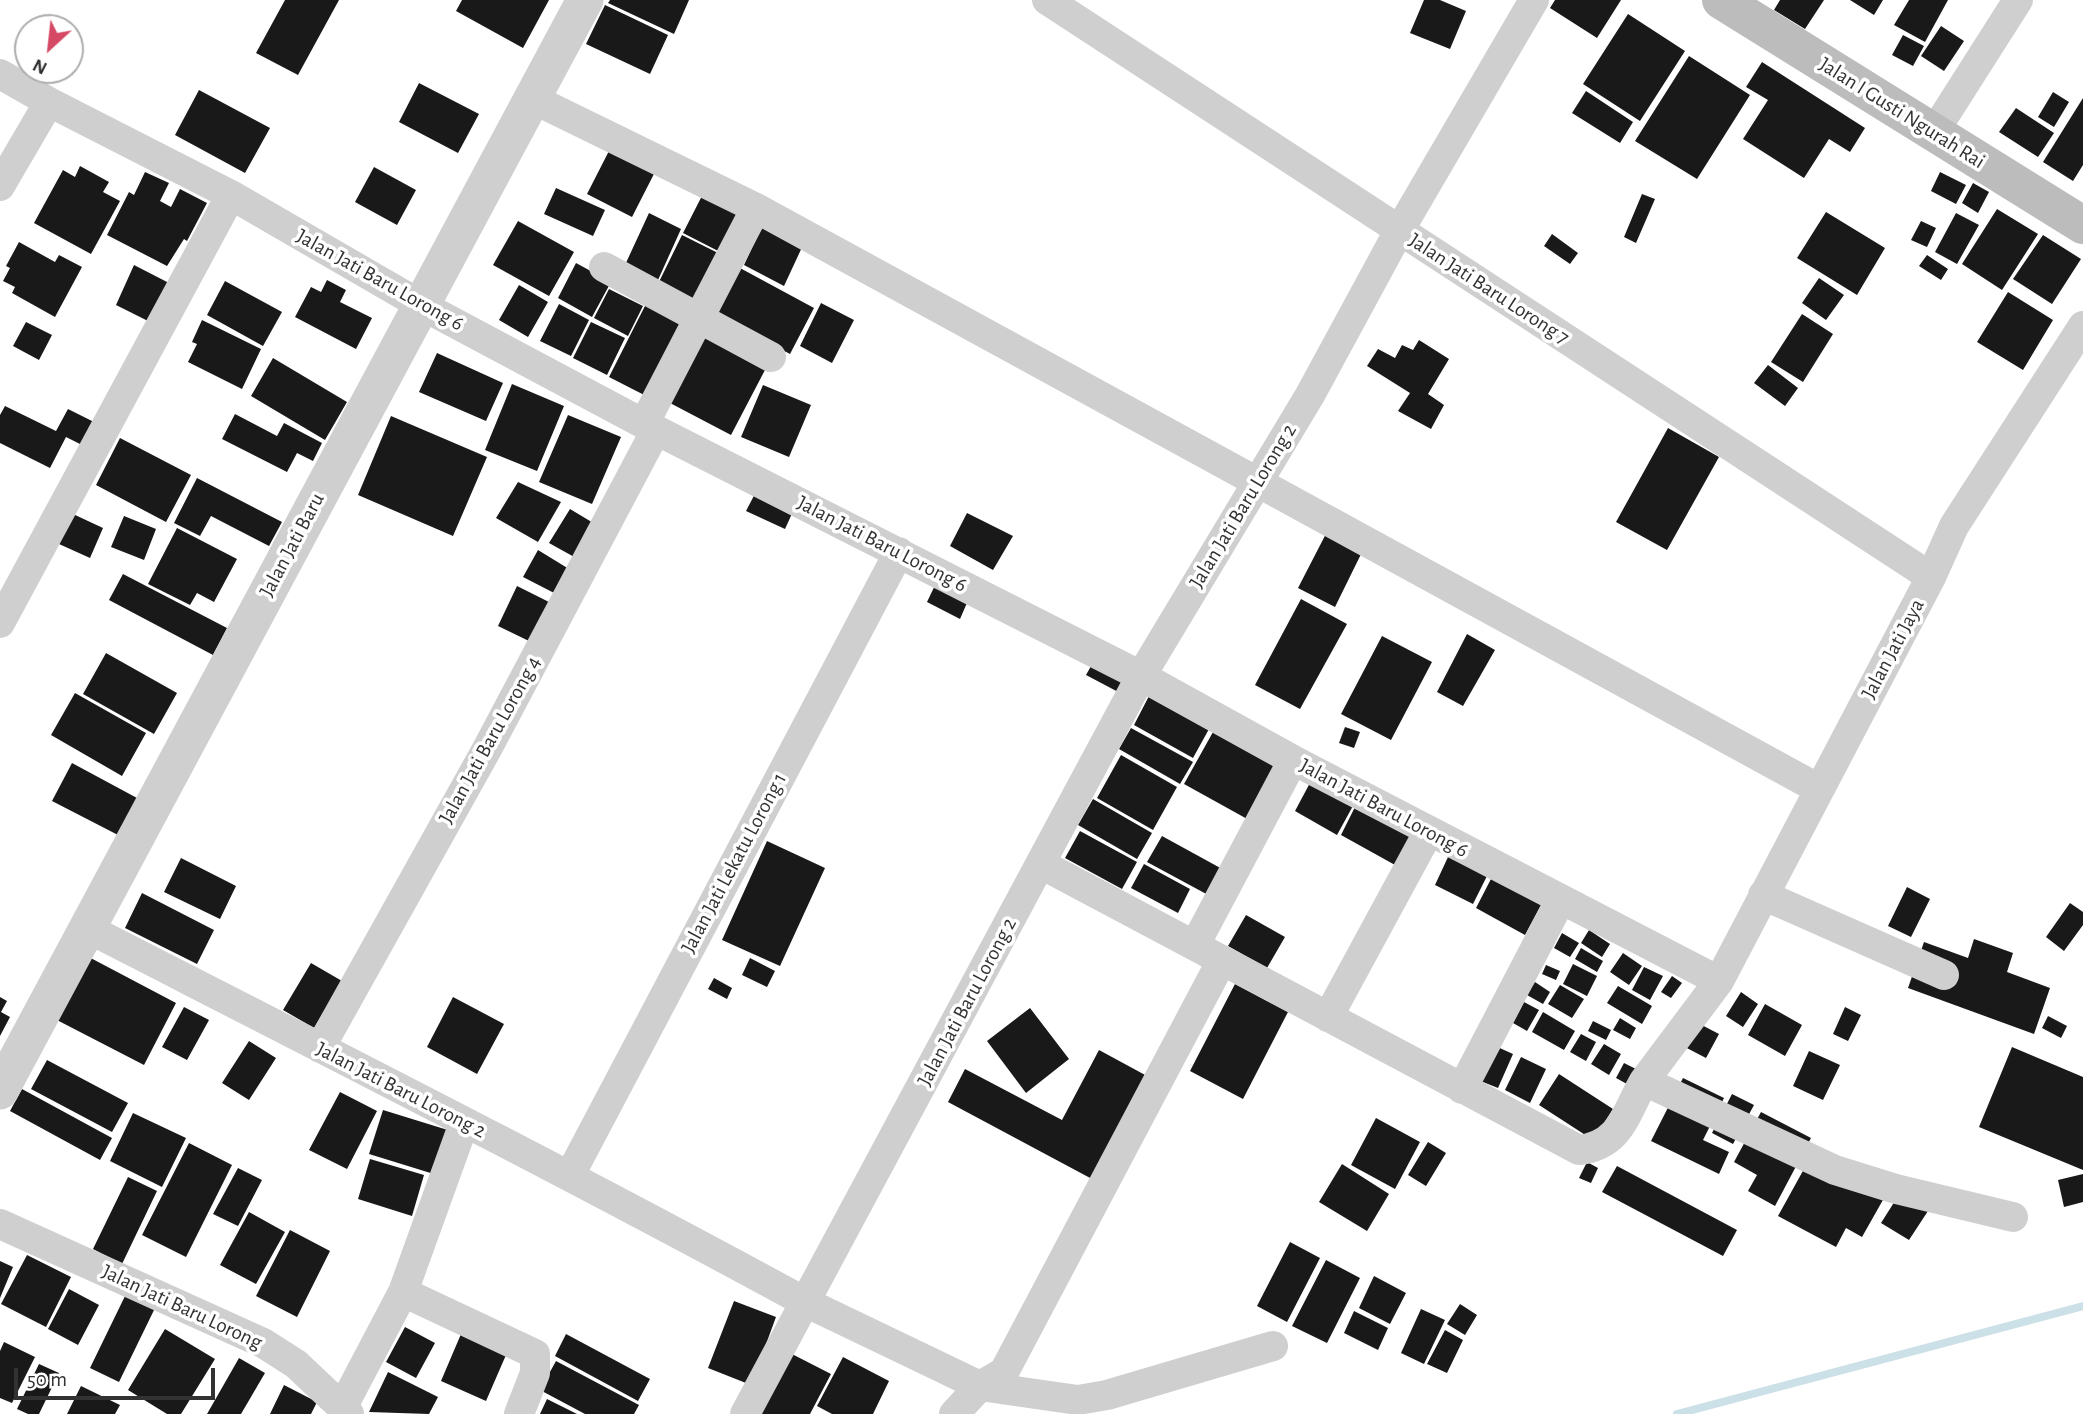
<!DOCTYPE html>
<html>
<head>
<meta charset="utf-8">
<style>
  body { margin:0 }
  #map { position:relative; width:2083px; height:1414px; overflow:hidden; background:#fff; font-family:"Alegreya Sans",sans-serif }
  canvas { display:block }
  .north { position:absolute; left:14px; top:14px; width:70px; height:70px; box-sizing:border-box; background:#fff; border:2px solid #adadad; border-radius:50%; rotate:207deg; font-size:19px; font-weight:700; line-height:28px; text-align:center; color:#323232 }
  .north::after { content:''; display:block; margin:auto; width:24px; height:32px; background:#d54964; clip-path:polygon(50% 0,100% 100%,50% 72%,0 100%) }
  .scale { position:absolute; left:14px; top:1368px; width:201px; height:32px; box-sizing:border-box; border:4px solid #323232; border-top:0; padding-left:9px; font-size:21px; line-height:24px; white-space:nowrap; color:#323232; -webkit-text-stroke:5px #fff; paint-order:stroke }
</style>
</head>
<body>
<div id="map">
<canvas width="2083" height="1414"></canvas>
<div class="north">N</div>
<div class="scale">50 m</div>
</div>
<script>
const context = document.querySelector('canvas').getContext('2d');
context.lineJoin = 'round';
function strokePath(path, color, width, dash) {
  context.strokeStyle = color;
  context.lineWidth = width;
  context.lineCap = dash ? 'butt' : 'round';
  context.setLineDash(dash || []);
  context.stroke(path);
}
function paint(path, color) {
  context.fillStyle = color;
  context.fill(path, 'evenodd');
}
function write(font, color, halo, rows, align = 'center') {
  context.font = font + ' "Alegreya Sans",sans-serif';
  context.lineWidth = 7;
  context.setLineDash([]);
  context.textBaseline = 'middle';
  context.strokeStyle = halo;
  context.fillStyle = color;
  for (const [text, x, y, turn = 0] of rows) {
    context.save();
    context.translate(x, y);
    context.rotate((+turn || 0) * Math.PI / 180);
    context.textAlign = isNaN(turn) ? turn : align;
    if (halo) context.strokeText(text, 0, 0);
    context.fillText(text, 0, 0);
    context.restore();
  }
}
strokePath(new Path2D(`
  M 1677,1414 L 2083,1306`), '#cbe0e7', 8);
paint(new Path2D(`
  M 285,0 L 339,0 L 298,75 L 256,53 Z
  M 462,0 L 549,0 L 523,48 L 456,11 Z
  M 610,0 L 689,0 L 674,34 L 608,3 Z
  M 1424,0 L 1440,0 L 1466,11 L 1450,49 L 1410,33 Z
  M 1555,0 L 1621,0 L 1597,38 L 1550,8 Z
  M 1780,0 L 1824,0 L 1805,29 L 1774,10 Z
  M 1850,0 L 1883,0 L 1874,15 Z
  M 1909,0 L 1948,0 L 1925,42 L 1894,25 Z
  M 605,5 L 668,35 L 650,74 L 586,44 Z
  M 1628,14 L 1685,51 L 1640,121 L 1583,84 Z
  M 1941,26 L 1964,41 L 1944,71 L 1921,56 Z
  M 1903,35 L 1924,46 L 1913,66 L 1892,55 Z
  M 1689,56 L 1750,95 L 1697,179 L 1635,141 Z
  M 1762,62 L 1865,128 L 1850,152 L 1829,139 L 1804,178 L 1743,139 L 1768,100 L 1746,87 Z
  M 419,83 L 479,114 L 458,153 L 399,122 Z
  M 199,90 L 270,128 L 245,173 L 175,135 Z
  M 1586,91 L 1633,122 L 1620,143 L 1572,113 Z
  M 2053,92 L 2069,102 L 2054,127 L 2038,117 Z
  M 2083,98 L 2083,165 L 2073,181 L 2043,162 Z
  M 2016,108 L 2054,133 L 2038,157 L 1999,132 Z
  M 611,147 L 656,170 L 632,217 L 587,194 Z
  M 80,166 L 109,182 L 103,192 L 120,201 L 91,254 L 34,223 L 63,170 L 75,177 Z
  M 374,167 L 416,190 L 397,225 L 355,202 Z
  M 145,172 L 169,183 L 160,201 L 171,207 L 180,189 L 207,203 L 187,241 L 184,239 L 167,266 L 107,235 L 129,192 L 134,195 Z
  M 1940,172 L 1966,185 L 1956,204 L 1931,191 Z
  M 1973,183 L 1989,192 L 1978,213 L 1962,203 Z
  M 556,188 L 605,210 L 593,236 L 544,214 Z
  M 706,188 L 747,208 L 724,254 L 683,233 Z
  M 1642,194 L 1655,199 L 1636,243 L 1624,237 Z
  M 1997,209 L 2038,234 L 2002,290 L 1962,264 Z
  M 1826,212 L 1885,248 L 1857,295 L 1797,258 Z
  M 649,213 L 681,229 L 658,280 L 625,265 Z
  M 1956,213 L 1979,225 L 1957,264 L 1935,252 Z
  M 765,220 L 804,243 L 784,286 L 744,265 Z
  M 518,221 L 574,252 L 549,296 L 493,265 Z
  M 1921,221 L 1936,228 L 1927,247 L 1911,240 Z
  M 1552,234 L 1578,253 L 1570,264 L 1544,246 Z
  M 682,235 L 726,257 L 699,311 L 655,290 Z
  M 2043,235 L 2081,259 L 2052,304 L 2013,279 Z
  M 19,242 L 55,262 L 59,255 L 82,267 L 55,317 L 12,293 L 15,287 L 3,281 L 10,268 L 6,266 Z
  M 1927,255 L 1948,269 L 1941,280 L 1919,266 Z
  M 576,263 L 611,282 L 592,317 L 558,298 Z
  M 134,265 L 169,283 L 152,323 L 116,305 Z
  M 740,268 L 814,308 L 790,354 L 715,315 Z
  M 1819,278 L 1844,295 L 1826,320 L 1802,303 Z
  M 327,280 L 346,290 L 340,302 L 372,318 L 356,349 L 295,317 L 311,287 L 321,292 Z
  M 225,281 L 282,312 L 263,346 L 207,315 Z
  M 519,285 L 548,302 L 528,337 L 499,320 Z
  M 609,289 L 643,306 L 628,336 L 594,318 Z
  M 2008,292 L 2053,320 L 2023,370 L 1977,342 Z
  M 647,302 L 690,324 L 652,399 L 609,377 Z
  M 821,303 L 854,320 L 832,363 L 800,346 Z
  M 559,304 L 589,320 L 571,356 L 540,341 Z
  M 1802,314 L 1833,334 L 1803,382 L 1771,362 Z
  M 202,320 L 261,349 L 242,389 L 188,362 L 197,344 L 192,342 Z
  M 26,322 L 52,335 L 39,360 L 13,346 Z
  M 591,322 L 625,338 L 607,375 L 573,358 Z
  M 705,337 L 765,370 L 731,435 L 670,403 Z
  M 1419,340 L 1449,359 L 1428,394 L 1444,405 L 1431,429 L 1398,411 L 1410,393 L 1367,366 L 1378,349 L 1395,358 L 1402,345 L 1413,350 Z
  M 437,353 L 503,383 L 486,421 L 419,392 Z
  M 273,358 L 347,402 L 325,440 L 251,396 Z
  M 1768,365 L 1798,388 L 1785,406 L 1754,383 Z
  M 512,384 L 564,406 L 537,471 L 485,450 Z
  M 763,385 L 811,405 L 789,457 L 741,437 Z
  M 5,406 L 56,431 L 68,409 L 96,423 L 84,446 L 66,437 L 50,468 L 0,443 L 0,415 Z
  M 235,414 L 277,436 L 284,423 L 322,443 L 313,461 L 297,453 L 287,472 L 222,439 Z
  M 568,415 L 621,437 L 592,504 L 539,482 Z
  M 391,416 L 487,457 L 453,536 L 358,495 Z
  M 1668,428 L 1719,457 L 1667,550 L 1616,522 Z
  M 120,438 L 191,475 L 166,522 L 96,485 Z
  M 197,478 L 282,522 L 269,546 L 211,516 L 200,536 L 174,523 Z
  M 518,482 L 561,502 L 538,542 L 496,518 Z
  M 759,486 L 795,507 L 785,529 L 746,511 Z
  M 570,509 L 595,524 L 576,558 L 549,543 Z
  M 967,513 L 1013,536 L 993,570 L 950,546 Z
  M 73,514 L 103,528 L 90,558 L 59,544 Z
  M 124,516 L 156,529 L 144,560 L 111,547 Z
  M 1330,526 L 1366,544 L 1335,607 L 1298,588 Z
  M 177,528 L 237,559 L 214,602 L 197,593 L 190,605 L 148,584 Z
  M 538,550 L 569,569 L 558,595 L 523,577 Z
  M 123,574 L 227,628 L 213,655 L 109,600 Z
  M 938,579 L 970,596 L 960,619 L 927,602 Z
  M 517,586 L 551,603 L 531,642 L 498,626 Z
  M 1301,599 L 1347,624 L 1300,709 L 1255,685 Z
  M 1467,634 L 1495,650 L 1463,706 L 1437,692 Z
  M 1382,636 L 1432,662 L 1391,740 L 1341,714 Z
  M 106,653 L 177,693 L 154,734 L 83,694 Z
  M 1095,659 L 1129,677 L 1122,694 L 1086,675 Z
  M 75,693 L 146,733 L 122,776 L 51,735 Z
  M 1149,696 L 1209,729 L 1193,758 L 1134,725 Z
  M 1345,727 L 1360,732 L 1354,748 L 1339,743 Z
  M 1131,728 L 1193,762 L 1180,784 L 1119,749 Z
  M 1213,732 L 1279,769 L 1249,820 L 1184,784 Z
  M 1121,755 L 1177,787 L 1153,830 L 1097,798 Z
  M 72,763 L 137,798 L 118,835 L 52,801 Z
  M 1311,781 L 1354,804 L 1337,835 L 1295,811 Z
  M 1093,799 L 1152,833 L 1137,859 L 1078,825 Z
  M 1355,807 L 1410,836 L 1395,865 L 1341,835 Z
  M 1080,831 L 1137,862 L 1122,889 L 1065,858 Z
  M 1162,836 L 1224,870 L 1210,896 L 1147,862 Z
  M 767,841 L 825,868 L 780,966 L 722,940 Z
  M 1448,857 L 1487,876 L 1473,904 L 1435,885 Z
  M 181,858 L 236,886 L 220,919 L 164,892 Z
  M 1144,864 L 1190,889 L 1178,913 L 1131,888 Z
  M 1492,877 L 1541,905 L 1525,935 L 1476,908 Z
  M 1907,887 L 1930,899 L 1911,937 L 1888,926 Z
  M 142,893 L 214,930 L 197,964 L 125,928 Z
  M 2070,903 L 2083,912 L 2083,925 L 2064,951 L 2046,937 Z
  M 1246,915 L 1285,937 L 1267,968 L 1228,946 Z
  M 1589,930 L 1610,944 L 1602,957 L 1581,943 Z
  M 1562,933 L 1579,943 L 1570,957 L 1554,948 Z
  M 1974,939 L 2013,953 L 2007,972 L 2050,988 L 2034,1034 L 1908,988 L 1924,942 L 1968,958 Z
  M 1581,948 L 1603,961 L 1597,972 L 1575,959 Z
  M 1623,953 L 1642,966 L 1629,985 L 1610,972 Z
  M 85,955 L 176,1003 L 144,1065 L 53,1018 Z
  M 750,958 L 775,971 L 767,987 L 742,975 Z
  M 311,963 L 342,981 L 314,1028 L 283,1010 Z
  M 1573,964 L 1597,976 L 1587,996 L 1563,984 Z
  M 1546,965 L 1560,971 L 1556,980 L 1542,974 Z
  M 1644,967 L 1663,976 L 1650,1000 L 1632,990 Z
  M 1672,976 L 1682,983 L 1671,998 L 1661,992 Z
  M 714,978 L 732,988 L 727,999 L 708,989 Z
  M 1535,982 L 1550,992 L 1543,1004 L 1527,995 Z
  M 1235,984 L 1288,1012 L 1243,1099 L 1190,1071 Z
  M 1560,985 L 1584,999 L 1572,1018 L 1548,1004 Z
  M 1618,986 L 1652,1006 L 1642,1024 L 1607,1003 Z
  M 1741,992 L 1758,1004 L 1743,1027 L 1726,1016 Z
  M 0,997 L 7,1001 L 1,1012 L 10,1017 L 0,1036 Z
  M 453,997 L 504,1024 L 477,1074 L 427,1047 Z
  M 1524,1002 L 1539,1010 L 1527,1031 L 1513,1023 Z
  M 1765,1004 L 1802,1025 L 1785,1056 L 1748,1035 Z
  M 184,1007 L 209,1020 L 187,1060 L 162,1047 Z
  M 1845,1007 L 1861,1015 L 1848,1041 L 1833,1034 Z
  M 1030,1008 L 1069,1059 L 1026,1093 L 987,1041 Z
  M 1543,1012 L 1575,1031 L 1564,1050 L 1532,1032 Z
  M 2048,1016 L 2067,1026 L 2061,1038 L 2042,1028 Z
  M 1620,1018 L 1636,1028 L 1630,1039 L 1613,1030 Z
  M 1593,1021 L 1611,1030 L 1606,1040 L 1588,1031 Z
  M 1694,1021 L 1719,1034 L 1706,1058 L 1681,1045 Z
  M 1581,1034 L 1596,1042 L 1586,1061 L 1570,1052 Z
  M 249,1041 L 276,1058 L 249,1100 L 222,1083 Z
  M 1604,1044 L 1621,1054 L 1609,1075 L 1591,1064 Z
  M 1493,1045 L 1513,1054 L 1498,1088 L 1478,1080 Z
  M 2012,1047 L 2083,1077 L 2083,1170 L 1979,1127 Z
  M 1099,1050 L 1147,1076 L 1092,1179 L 948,1102 L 965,1069 L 1062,1120 Z
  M 1809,1051 L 1840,1065 L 1823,1100 L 1793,1086 Z
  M 1521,1057 L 1546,1069 L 1530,1103 L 1505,1090 Z
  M 47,1060 L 128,1103 L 112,1132 L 31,1089 Z
  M 1624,1063 L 1636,1069 L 1627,1084 L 1616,1078 Z
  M 1559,1074 L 1613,1109 L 1593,1140 L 1539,1105 Z
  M 1683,1078 L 1724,1098 L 1703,1140 L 1729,1152 L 1719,1174 L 1651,1141 Z
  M 22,1089 L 112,1138 L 100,1160 L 10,1111 Z
  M 340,1092 L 377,1111 L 347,1169 L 309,1150 Z
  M 1732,1094 L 1754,1105 L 1733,1144 L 1712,1133 Z
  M 383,1110 L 451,1131 L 437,1175 L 369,1154 Z
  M 1761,1112 L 1811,1138 L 1775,1206 L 1748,1191 L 1757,1175 L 1734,1162 Z
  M 133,1113 L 186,1138 L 162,1187 L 110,1161 Z
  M 1376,1118 L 1420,1142 L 1395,1189 L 1351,1165 Z
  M 1428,1142 L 1446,1153 L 1426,1186 L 1408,1175 Z
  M 189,1143 L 232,1165 L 186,1257 L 142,1235 Z
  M 1815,1149 L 1888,1191 L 1862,1237 L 1846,1228 L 1836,1247 L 1778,1216 Z
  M 370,1159 L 424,1175 L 412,1216 L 358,1199 Z
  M 1587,1162 L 1598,1168 L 1591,1183 L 1579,1178 Z
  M 1342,1164 L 1389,1194 L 1367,1231 L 1319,1202 Z
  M 1617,1166 L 1737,1230 L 1723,1256 L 1602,1192 Z
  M 238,1168 L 262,1180 L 238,1226 L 213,1214 Z
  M 2083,1174 L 2083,1202 L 2064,1207 L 2058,1180 Z
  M 128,1177 L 157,1191 L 122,1264 L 93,1249 Z
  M 1900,1193 L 1928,1211 L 1909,1240 L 1881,1223 Z
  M 249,1212 L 285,1232 L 256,1284 L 220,1265 Z
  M 290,1230 L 330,1251 L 297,1317 L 256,1296 Z
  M 1290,1242 L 1320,1258 L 1287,1322 L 1257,1306 Z
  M 27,1255 L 71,1277 L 46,1327 L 1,1304 Z
  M 1326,1260 L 1360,1278 L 1327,1343 L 1292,1326 Z
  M 0,1261 L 13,1267 L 0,1298 Z
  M 1374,1276 L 1406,1293 L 1390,1324 L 1359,1308 Z
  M 69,1289 L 99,1305 L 78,1345 L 48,1329 Z
  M 126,1294 L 155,1308 L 119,1382 L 90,1368 Z
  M 734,1301 L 776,1317 L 751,1385 L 708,1368 Z
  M 1460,1304 L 1477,1315 L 1465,1335 L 1447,1324 Z
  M 1421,1309 L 1445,1320 L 1424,1364 L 1401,1353 Z
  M 1354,1311 L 1388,1328 L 1378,1350 L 1344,1333 Z
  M 405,1327 L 435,1343 L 416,1378 L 386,1362 Z
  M 165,1329 L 215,1359 L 181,1414 L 167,1414 L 128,1390 Z
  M 1445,1330 L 1463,1340 L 1447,1373 L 1427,1364 Z
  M 461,1334 L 506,1355 L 486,1401 L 441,1381 Z
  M 566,1334 L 650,1379 L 638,1401 L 555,1356 Z
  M 4,1342 L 35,1357 L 12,1403 L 0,1398 L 0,1351 Z
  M 790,1353 L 831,1374 L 810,1414 L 759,1414 Z
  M 843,1357 L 889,1381 L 873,1414 L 832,1414 L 817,1406 Z
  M 239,1358 L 265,1373 L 241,1414 L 207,1414 Z
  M 556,1361 L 639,1405 L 634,1414 L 585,1414 L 540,1390 Z
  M 39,1364 L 59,1373 L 39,1414 L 28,1414 L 17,1409 Z
  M 388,1372 L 438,1397 L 429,1414 L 369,1412 Z
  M 284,1385 L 317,1402 L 311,1414 L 270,1414 Z
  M 81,1386 L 120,1405 L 115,1414 L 67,1414 Z
  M 547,1399 L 577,1414 L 540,1414 Z`), '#191919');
strokePath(new Path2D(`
  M 1047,0 L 1931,577
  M 0,74 L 49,102 L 0,186
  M 531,98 L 756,208 L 1819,789
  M 49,102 L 231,195 L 421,305 L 644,424 L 1141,676 L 1293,760 L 1719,981
  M 1934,132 L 2018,0
  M 604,267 L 771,357
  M 644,424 L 756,208
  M 0,623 L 231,195
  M 1041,864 L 1579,1150 C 1621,1145 1625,1114 1644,1081
  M 1763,895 L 1944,975
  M 87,928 C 327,1051 568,1173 805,1302 L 1141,676 L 1310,395 L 1399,231 L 1534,0
  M 1195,945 L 1293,760
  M 1328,1017 L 1429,831
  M 320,1048 L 487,749 L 656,430
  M 1462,1089 L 1560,901
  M 464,1123 L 403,1292 L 535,1354 L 535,1373 L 519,1414
  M 570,1175 L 899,552
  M 2013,1217 L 1896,1189 L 1835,1170 L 1644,1081 L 1719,981 L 1931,577 L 1954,526 L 2083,326
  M 0,1224 L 263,1343 L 296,1364 L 349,1414
  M 342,1408 L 403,1292
  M 745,1414 L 805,1302 L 980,1386 L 1004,1372 L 1222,960
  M 954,1414 L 980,1386 L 1078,1400 L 1107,1395 L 1273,1346`), '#cfcfcf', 30);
strokePath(new Path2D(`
  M 0,1091 L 585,0`), '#cfcfcf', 37);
strokePath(new Path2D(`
  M 1721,0 L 2083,225`), '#bcbcbc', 38);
write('21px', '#323232', '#fff', [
  ["Jalan I Gusti Ngurah Rai",1902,113,32],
  ["Jalan Jati Baru Lorong 6",380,280,29],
  ["Jalan Jati Baru Lorong 7",1489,289,33],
  ["Jalan Jati Baru Lorong 2",1243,506,-59],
  ["Jalan Jati Baru Lorong 6",882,544,27],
  ["Jalan Jati Baru",292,545,-62],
  ["Jalan Jati Jaya",1893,649,-62],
  ["Jalan Jati Baru Lorong 4",490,740,-61],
  ["Jalan Jati Baru Lorong 6",1384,808,28],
  ["Jalan Jati Lekatu Lorong 1",734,863,-62],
  ["Jalan Jati Baru Lorong 2",967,1002,-62],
  ["Jalan Jati Baru Lorong 2",401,1090,27],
  ["Jalan Jati Baru Lorong",182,1307,25]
]);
</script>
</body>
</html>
